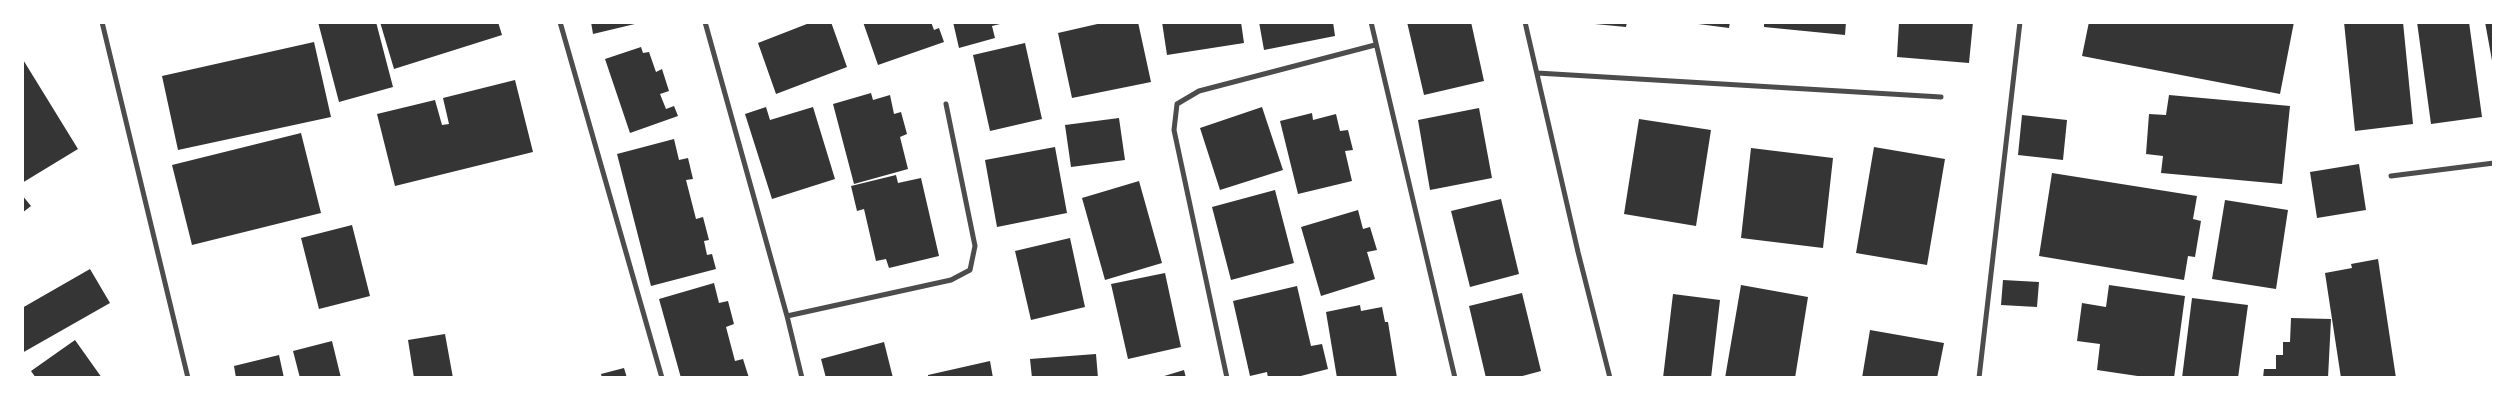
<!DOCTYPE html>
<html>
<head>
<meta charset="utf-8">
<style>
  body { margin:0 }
  #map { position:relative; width:2516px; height:400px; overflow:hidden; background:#fff; font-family:Ubuntu,sans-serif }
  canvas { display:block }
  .frame { position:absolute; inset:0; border:24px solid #fff; pointer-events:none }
</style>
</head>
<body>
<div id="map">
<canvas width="2516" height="400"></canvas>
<div class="frame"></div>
</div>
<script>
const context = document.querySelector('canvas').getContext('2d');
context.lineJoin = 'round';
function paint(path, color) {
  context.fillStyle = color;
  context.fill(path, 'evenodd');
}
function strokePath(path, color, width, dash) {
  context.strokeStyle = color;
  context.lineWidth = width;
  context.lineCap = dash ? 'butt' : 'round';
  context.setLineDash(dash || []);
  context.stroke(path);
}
paint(new Path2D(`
  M 318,22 L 376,22 L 393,87 L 339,102 Z
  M 380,22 L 498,22 L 502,35 L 394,69 Z
  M 591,22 L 639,22 L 639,23 L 593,34 Z
  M 812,22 L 831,22 L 847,67 L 776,94 L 758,43 Z
  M 863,22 L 931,22 L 934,30 L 939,28 L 944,42 L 878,65 Z
  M 953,22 L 1004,22 L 1004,23 L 992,26 L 995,38 L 959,48 Z
  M 1106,22 L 1138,22 L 1151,82 L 1072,98 L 1058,33 Z
  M 1162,22 L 1241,22 L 1244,43 L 1167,55 Z
  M 1259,22 L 1333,22 L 1335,36 L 1264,50 Z
  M 1407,22 L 1471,22 L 1484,81 L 1424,95 Z
  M 1574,22 L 1627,22 L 1626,27 Z
  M 1683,22 L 1730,22 L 1729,28 Z
  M 1764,22 L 1846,22 L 1845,35 L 1764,27 Z
  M 1899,22 L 1973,22 L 1969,63 L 1897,57 Z
  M 2089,22 L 2294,22 L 2280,94 L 2082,56 Z
  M 2344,22 L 2403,22 L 2413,124 L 2355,131 Z
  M 2417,22 L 2469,22 L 2482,117 L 2431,124 Z
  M 2485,22 L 2494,22 L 2494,66 L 2493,66 Z
  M 314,42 L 331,117 L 178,150 L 162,76 Z
  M 1025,43 L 1042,119 L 990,131 L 973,55 Z
  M 641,47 L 643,53 L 649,52 L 656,72 L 662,69 L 669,91 L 660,94 L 666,109 L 674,106 L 678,116 L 630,133 L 605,59 Z
  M 22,58 L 78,149 L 22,183 Z
  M 515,80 L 533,152 L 395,186 L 377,114 L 435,100 L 442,125 L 449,124 L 443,98 Z
  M 871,93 L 873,100 L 890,95 L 894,114 L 901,112 L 907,134 L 900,137 L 908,169 L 854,184 L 833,104 Z
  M 2169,95 L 2290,106 L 2282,184 L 2161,173 L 2163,156 L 2146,154 L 2149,114 L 2166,115 Z
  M 766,107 L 770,120 L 813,107 L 835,179 L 772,199 L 745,114 Z
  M 1262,107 L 1283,170 L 1220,190 L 1200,128 Z
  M 1479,108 L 1492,178 L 1430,190 L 1418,120 Z
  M 1312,113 L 1313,120 L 1336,114 L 1340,131 L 1348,130 L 1353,150 L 1345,151 L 1352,181 L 1298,194 L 1280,121 Z
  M 2022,115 L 2067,120 L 2063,160 L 2018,155 Z
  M 1119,118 L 1125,160 L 1071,167 L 1065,125 Z
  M 1639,119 L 1711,130 L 1696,226 L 1624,214 Z
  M 301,133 L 321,213 L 192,245 L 172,165 Z
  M 674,139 L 679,160 L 688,158 L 693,179 L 686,180 L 696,219 L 703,217 L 709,240 L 704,241 L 707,255 L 712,254 L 716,269 L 651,286 L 617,154 Z
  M 1055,147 L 1067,213 L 997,227 L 985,160 Z
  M 1874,147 L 1945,159 L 1927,265 L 1856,253 Z
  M 1751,148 L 1833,158 L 1823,248 L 1741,238 Z
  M 2359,164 L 2366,210 L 2317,218 L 2310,172 Z
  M 2052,173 L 2197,196 L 2193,219 L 2201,221 L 2195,257 L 2188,256 L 2184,280 L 2039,256 Z
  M 896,175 L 898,183 L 921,178 L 939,256 L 889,268 L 886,259 L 876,261 L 864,209 L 857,211 L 851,186 Z
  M 1139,181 L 1162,263 L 1105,280 L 1082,198 Z
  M 1275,190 L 1294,263 L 1231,280 L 1212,207 Z
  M 22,195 L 31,206 L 22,213 Z
  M 1501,199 L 1519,274 L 1470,287 L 1451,211 Z
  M 2225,200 L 2288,210 L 2276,289 L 2212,279 Z
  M 1358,210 L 1363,229 L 1370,227 L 1377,250 L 1367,252 L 1375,279 L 1321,296 L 1301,227 Z
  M 352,225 L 370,296 L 319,309 L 301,238 Z
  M 1070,238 L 1085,307 L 1031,320 L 1015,251 Z
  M 2378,259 L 2396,378 L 2341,378 L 2325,273 L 2352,268 L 2351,264 Z
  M 90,269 L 110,303 L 22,353 L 22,308 Z
  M 1165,273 L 1181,347 L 1128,359 L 1111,284 Z
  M 2003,280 L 2039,282 L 2037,307 L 2001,305 Z
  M 714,283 L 719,303 L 728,301 L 734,324 L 726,327 L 735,361 L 743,359 L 749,378 L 681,378 L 659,299 Z
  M 1741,285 L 1808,297 L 1795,378 L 1725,378 Z
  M 2109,285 L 2185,296 L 2174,378 L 2151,378 L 2097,370 L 2100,344 L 2077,341 L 2082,303 L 2106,307 Z
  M 1297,286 L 1311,346 L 1322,344 L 1328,369 L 1293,378 L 1268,378 L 1267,372 L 1250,376 L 1233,301 Z
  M 1522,293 L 1541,371 L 1515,378 L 1486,378 L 1469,306 Z
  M 1673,294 L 1720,300 L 1711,378 L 1663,378 Z
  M 2192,298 L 2248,305 L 2238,378 L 2182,378 Z
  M 1360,305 L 1361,311 L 1382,307 L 1385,322 L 1388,322 L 1397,378 L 1337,378 L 1326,312 Z
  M 2291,318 L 2331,319 L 2328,378 L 2263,378 L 2264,369 L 2276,369 L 2276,355 L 2283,355 L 2283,342 L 2290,342 Z
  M 1870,330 L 1944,343 L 1937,378 L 1862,378 Z
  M 445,334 L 453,378 L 414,378 L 408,340 Z
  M 75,340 L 102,378 L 36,378 L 31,371 Z
  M 332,341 L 341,378 L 300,378 L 293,351 Z
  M 884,342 L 893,378 L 826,378 L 821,359 Z
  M 1096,354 L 1098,378 L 1032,378 L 1030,359 Z
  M 279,355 L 284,378 L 236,378 L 234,366 Z
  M 990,361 L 993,378 L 928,378 L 928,375 Z
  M 624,368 L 627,378 L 602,378 L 601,374 Z
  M 1184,370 L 1186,378 L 1161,378 L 1161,377 Z`), '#353535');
strokePath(new Path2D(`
  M 102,22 L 188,378
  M 560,22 L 662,378
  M 705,22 L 787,316 L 802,378
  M 1371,22 L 1455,378
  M 1525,22 L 1578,252 L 1610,378
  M 1537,73 L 1941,97
  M 2391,176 L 2494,163
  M 787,316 L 951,280 L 970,270 L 975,246 L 946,104
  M 1227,378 L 1174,130 L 1177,104 L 1199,91 L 1375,45
  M 1979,378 L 2020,22`), '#4c4c4c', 5);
</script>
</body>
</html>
